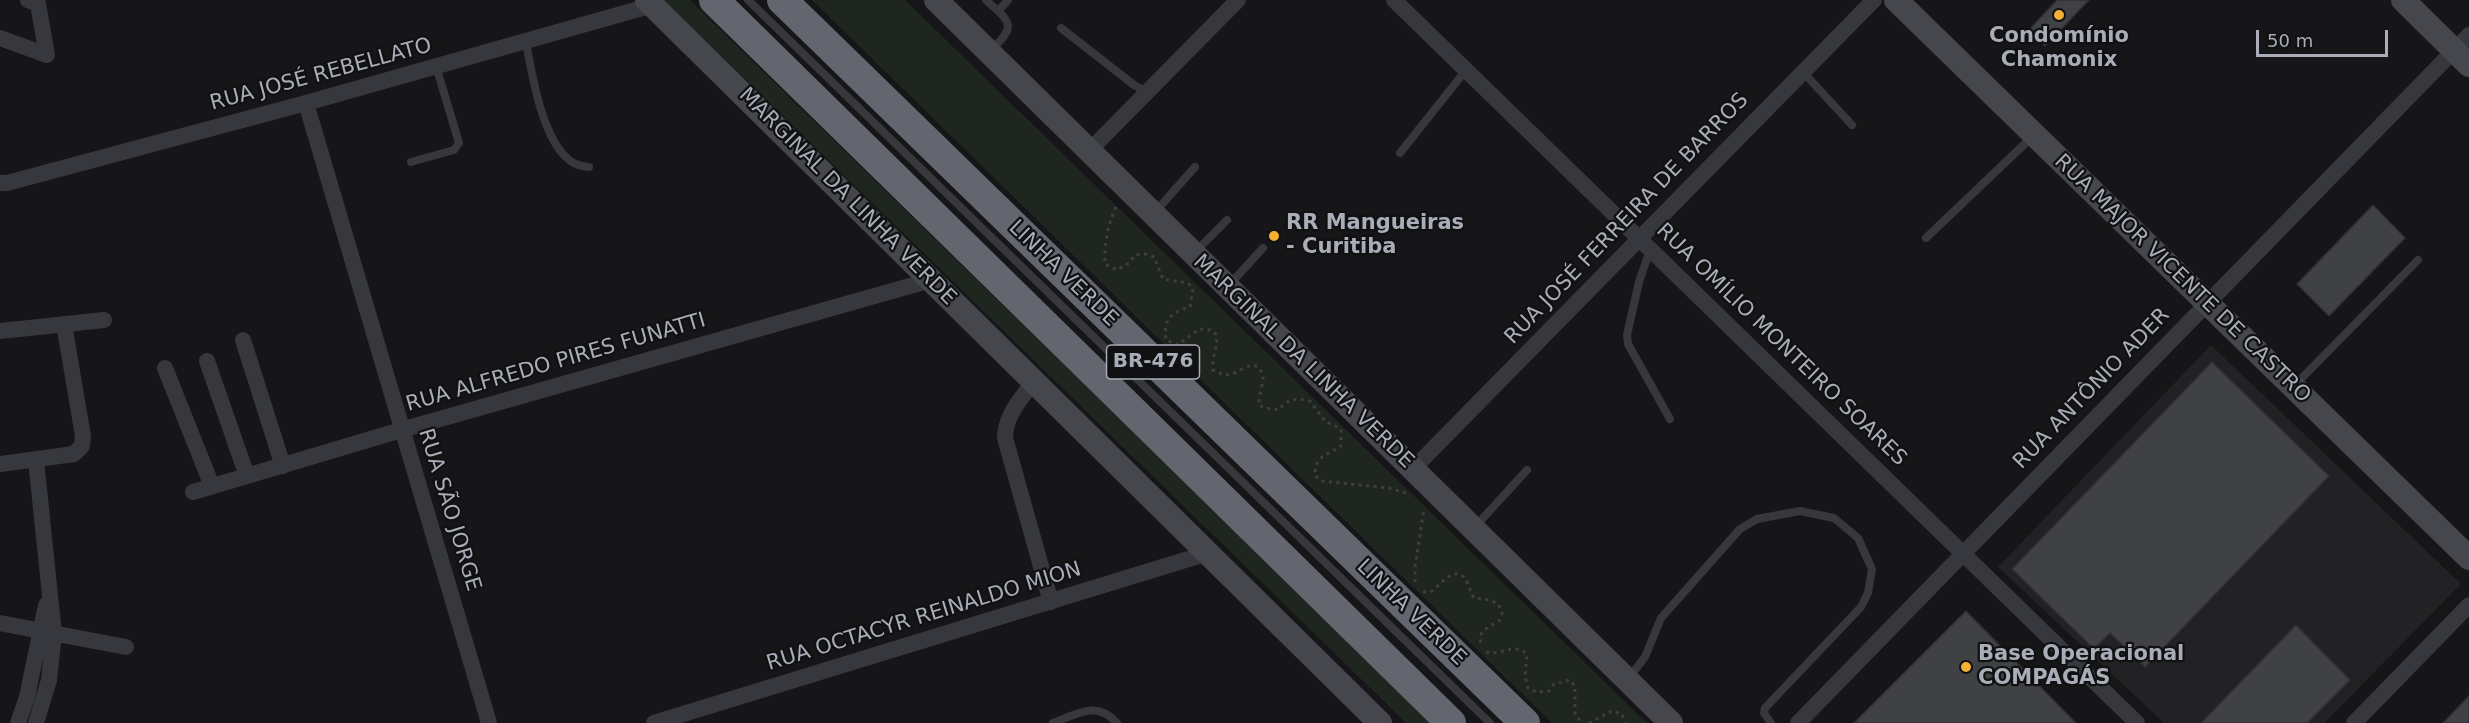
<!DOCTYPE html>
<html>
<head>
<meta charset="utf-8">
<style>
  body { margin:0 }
  #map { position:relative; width:2469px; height:723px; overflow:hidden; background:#161618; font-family:"DejaVu Sans",sans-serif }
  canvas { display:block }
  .scale { position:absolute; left:2256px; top:30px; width:132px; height:27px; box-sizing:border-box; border:3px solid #a8adb8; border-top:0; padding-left:8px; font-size:18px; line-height:21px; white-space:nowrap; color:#a8adb8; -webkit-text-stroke:4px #111113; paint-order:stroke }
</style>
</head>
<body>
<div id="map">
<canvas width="2469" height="723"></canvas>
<div class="scale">50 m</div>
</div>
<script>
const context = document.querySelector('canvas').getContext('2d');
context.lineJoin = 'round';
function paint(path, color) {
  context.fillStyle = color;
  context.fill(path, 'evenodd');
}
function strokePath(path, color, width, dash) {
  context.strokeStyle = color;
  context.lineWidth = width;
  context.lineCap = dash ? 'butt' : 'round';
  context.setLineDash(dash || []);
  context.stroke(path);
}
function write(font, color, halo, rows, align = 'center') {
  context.font = font + ' "DejaVu Sans",sans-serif';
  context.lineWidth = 4.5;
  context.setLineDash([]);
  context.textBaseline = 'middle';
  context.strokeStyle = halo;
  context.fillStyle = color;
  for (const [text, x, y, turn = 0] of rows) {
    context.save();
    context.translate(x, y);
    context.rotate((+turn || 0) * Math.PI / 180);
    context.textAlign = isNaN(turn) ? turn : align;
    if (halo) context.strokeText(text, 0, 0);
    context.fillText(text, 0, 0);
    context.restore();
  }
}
paint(new Path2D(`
  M 2211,345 L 2461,584 L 2324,723 L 2164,723 L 1998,567 Z`), '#222225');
paint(new Path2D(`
  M 664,0 L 690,0 L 1431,723 L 1406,723 Z
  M 812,0 L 905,0 L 1647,723 L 1552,723 Z`), '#1e261f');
const building = new Path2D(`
  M 2057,0 L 2089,0 L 2045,46 L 2029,30 Z
  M 2373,205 L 2405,238 L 2329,316 L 2297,284 Z
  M 2212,362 L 2329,476 L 2145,667 L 2110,633 L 2094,649 L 2012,569 Z
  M 1966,611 L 2076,723 L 1854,723 Z
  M 2296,625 L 2350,680 L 2307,723 L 2201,723 Z
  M 2469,696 L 2469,723 L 2443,723 Z`);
paint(building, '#404145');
strokePath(building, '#303034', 1.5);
strokePath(new Path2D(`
  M 1116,207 C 1108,224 1104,244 1105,264 L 1117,270 L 1129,263 L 1135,255 L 1145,254 L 1154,257 L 1163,279 L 1188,283 L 1193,289 L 1190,307 C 1171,312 1163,320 1166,340 L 1178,345 L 1199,329 L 1210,330 L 1216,334 C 1219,346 1211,356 1213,370 C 1220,373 1224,376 1232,374 C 1241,371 1258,355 1263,377 C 1264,383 1258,395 1259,405 L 1265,408 L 1279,410 C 1288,398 1296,398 1310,401 L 1325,421 L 1341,429 L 1341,446 C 1326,456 1315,455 1315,476 L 1322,481 L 1389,488 L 1406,493
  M 1415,582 L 1415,567 L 1424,508
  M 1423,592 L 1432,591 C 1440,585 1455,564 1465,579 C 1469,584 1470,592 1474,598 L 1490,600 L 1499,605 L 1502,613 L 1499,621 C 1487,628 1476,631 1482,647
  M 1486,652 C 1501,656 1514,642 1527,654 L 1525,676 L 1528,688 L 1536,692 L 1549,691 L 1554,684 L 1570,680 L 1575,686 L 1575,715 L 1583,723
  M 1589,723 L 1612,711 L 1622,714 L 1625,723`), '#3d3f44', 3, [3, 4.5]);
strokePath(new Path2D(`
  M 748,0 L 1490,723
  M 986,0 C 1010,22 1018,25 991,50
  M 998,11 L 1008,0
  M 1061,28 L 1134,85 L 1147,92
  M 526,42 C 532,75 542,137 568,159 C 574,165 581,166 589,167
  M 1803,72 L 1852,125
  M 1400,153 L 1466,70
  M 411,162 L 454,150 L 459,143 L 436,66
  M 1156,211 L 1195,167
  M 1926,238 L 2034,135
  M 1650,250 L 1639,282 L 1627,335 L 1628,344 L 1670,419
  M 1196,251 L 1227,220
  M 1230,284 L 1263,248
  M 2295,385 L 2418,260
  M 1474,528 L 1527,470
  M 1628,679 L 1645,657 L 1661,618 L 1740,529 L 1757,519 L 1800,511 L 1834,518 L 1858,538 L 1872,569 L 1868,593 L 1861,607 L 1765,708 L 1764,713 L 1771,723
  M 1053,723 C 1077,714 1097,700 1117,723`), '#37383d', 8);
strokePath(new Path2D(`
  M 1394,0 L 2137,723
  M 0,38 L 47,55 L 38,4 L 28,0
  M 306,103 L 489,723
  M 1089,151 L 1238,0
  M 0,183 L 7,183 L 306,103 L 653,5
  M 0,331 L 104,320
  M 243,340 L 283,466
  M 207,361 L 247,476
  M 165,368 L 212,486
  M 1034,381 C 1021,399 1005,415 1005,438 L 1051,602
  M 36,460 L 54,634 L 49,680 L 36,723
  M 0,464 L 74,454 L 82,446 L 83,436 L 64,324
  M 1413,469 L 1874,0
  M 193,492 L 401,430 L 931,280
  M 0,623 L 126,647
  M 18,723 L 27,697 L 46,605
  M 654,723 L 1208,553
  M 1798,723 L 2469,35
  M 2354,723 L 2469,605`), '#37383d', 16);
strokePath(new Path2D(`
  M 647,0 L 1380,723
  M 936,0 L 1671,723
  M 1896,0 L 2469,558
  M 2403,0 L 2469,65`), '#45474d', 24);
strokePath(new Path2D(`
  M 714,0 L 1451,723
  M 782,0 L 1525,723`), '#63666e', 30);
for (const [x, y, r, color] of [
  [2059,15,6,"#f2b134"],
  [1274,236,6,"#f2b134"],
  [1966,667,6,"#f2b134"]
]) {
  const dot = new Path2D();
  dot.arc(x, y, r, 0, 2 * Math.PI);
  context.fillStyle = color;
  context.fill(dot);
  strokePath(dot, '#111113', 2);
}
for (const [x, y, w] of [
  [1153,362,93]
]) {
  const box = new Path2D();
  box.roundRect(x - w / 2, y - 17, w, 34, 4.5);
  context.fillStyle = '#111113';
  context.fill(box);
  strokePath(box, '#a8adb8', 1.5);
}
write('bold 20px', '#a8adb8', null, [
  ["BR-476",1153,362]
]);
write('bold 21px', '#a8adb8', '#111113', [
  ["Condomínio",2059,37,"center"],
  ["Chamonix",2059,61,"center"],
  ["RR Mangueiras",1286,224],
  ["- Curitiba",1286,248],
  ["Base Operacional",1978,655],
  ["COMPAGÁS",1978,679]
], 'left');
write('21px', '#a8adb8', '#111113', [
  ["RUA JOSÉ REBELLATO",321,75,-15],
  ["MARGINAL DA LINHA VERDE",847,197,45],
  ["RUA JOSÉ FERREIRA DE BARROS",1627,219,-46],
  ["LINHA VERDE",1063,274,44],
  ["RUA MAJOR VICENTE DE CASTRO",2182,279,44],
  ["RUA OMÍLIO MONTEIRO SOARES",1781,345,44],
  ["MARGINAL DA LINHA VERDE",1303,362,44],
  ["RUA ALFREDO PIRES FUNATTI",556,363,-16],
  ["RUA ANTÔNIO ADER",2092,389,-46],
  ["RUA SÃO JORGE",449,510,73],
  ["LINHA VERDE",1411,613,44],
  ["RUA OCTACYR REINALDO MION",924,617,-17]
]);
</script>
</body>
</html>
